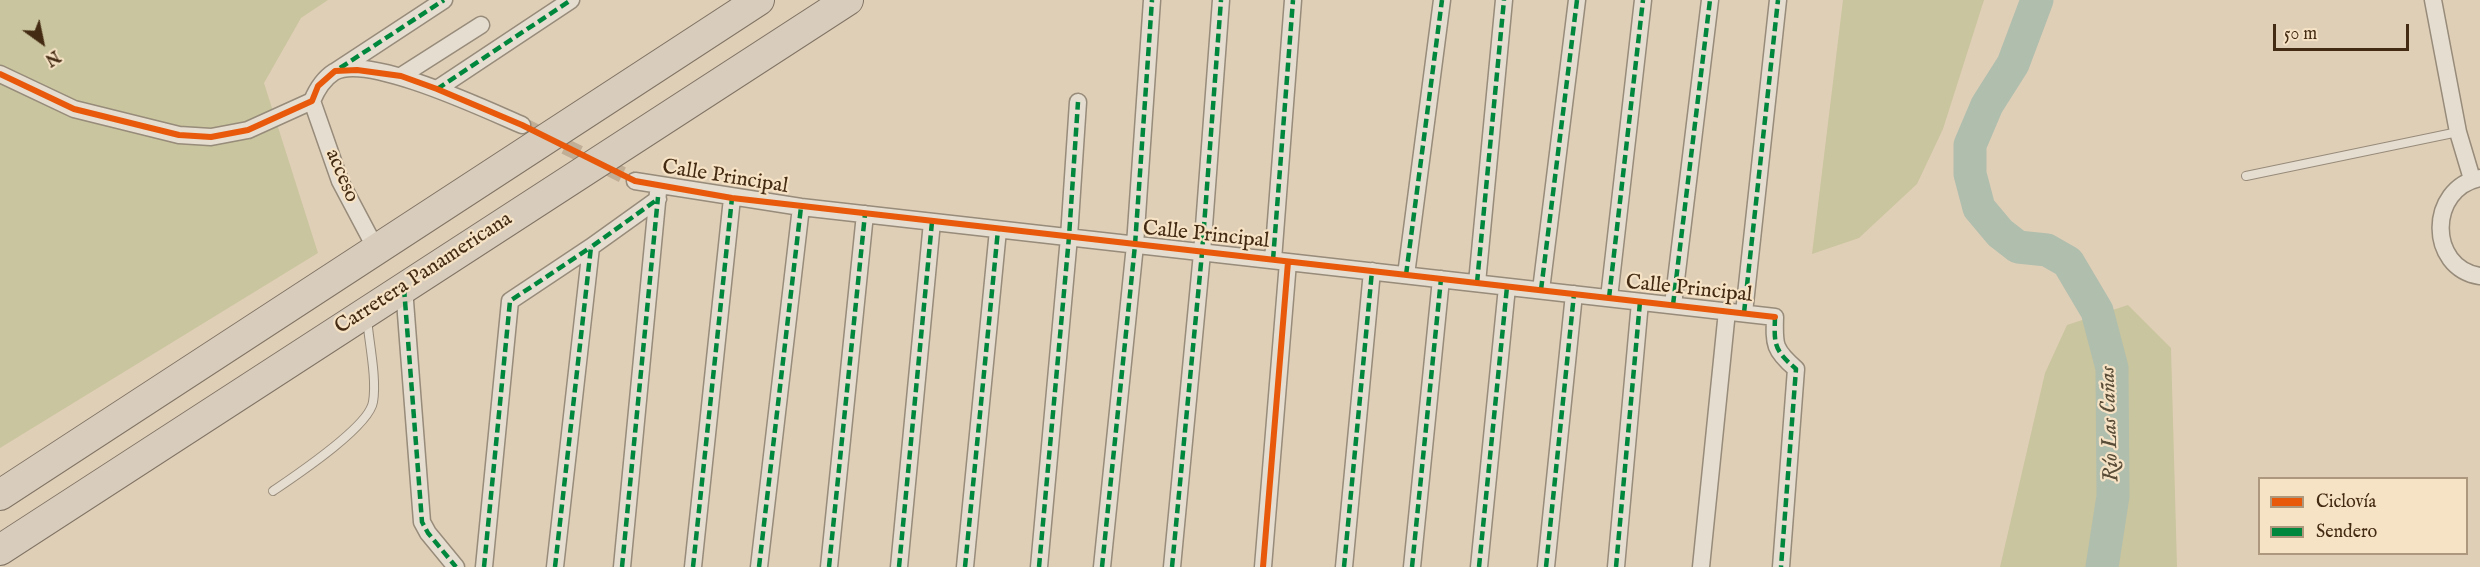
<!DOCTYPE html>
<html>
<head>
<meta charset="utf-8">
<style>
  body { margin:0 }
  #map { position:relative; width:2480px; height:567px; overflow:hidden; background:#e0cfb7; font-family:"IM FELL English",serif }
  canvas { display:block }
  .legend { position:absolute; left:2258px; top:477px; width:210px; height:78px; box-sizing:border-box; background:#f6e2c5; border:2px solid #ae987d; margin:0; padding:8px 10px; list-style:none; font-size:18px; color:#432a12 }
  .legend li { display:flex; align-items:center; gap:12px; height:30px }
  .legend b { width:30px; border:2px solid #ae987d }
  .north { position:absolute; left:12px; top:12px; width:60px; height:60px; -webkit-text-stroke:4px #f6e2c5; paint-order:stroke; rotate:147deg; font-size:16px; font-weight:700; line-height:24px; text-align:center; color:#432a12 }
  .north::after { content:''; display:block; margin:auto; width:21px; height:27px; background:#432a12; clip-path:polygon(50% 0,100% 100%,50% 72%,0 100%) }
  .scale { position:absolute; left:2273px; top:24px; width:136px; height:27px; box-sizing:border-box; border:3px solid #432a12; border-top:0; padding-left:8px; font-size:18px; line-height:21px; white-space:nowrap; color:#432a12; -webkit-text-stroke:4px #f6e2c5; paint-order:stroke }
</style>
</head>
<body>
<div id="map">
<canvas width="2480" height="567"></canvas>
<ul class="legend">
<li><b style="height:8px;background:#e8590c"></b>Ciclovía</li>
<li><b style="height:8px;background:#00873e"></b>Sendero</li>
</ul>
<div class="north">N</div>
<div class="scale">50 m</div>
</div>
<script>
const context = document.querySelector('canvas').getContext('2d');
context.lineJoin = 'round';
function paint(path, color) {
  context.fillStyle = color;
  context.fill(path, 'evenodd');
}
function strokePath(path, color, width, dash) {
  context.strokeStyle = color;
  context.lineWidth = width;
  context.lineCap = dash ? 'butt' : 'round';
  context.setLineDash(dash || []);
  context.stroke(path);
}
function write(font, color, halo, rows, align = 'center') {
  context.font = font + ' "IM FELL English",serif';
  context.lineWidth = 4.5;
  context.setLineDash([]);
  context.textBaseline = 'middle';
  context.strokeStyle = halo;
  context.fillStyle = color;
  for (const [text, x, y, turn = 0] of rows) {
    context.save();
    context.translate(x, y);
    context.rotate((+turn || 0) * Math.PI / 180);
    context.textAlign = isNaN(turn) ? turn : align;
    if (halo) context.strokeText(text, 0, 0);
    context.fillText(text, 0, 0);
    context.restore();
  }
}
paint(new Path2D(`
  M 0,0 L 328,0 L 301,18 L 264,83 L 318,253 L 0,448 Z
  M 1843,0 L 1984,0 L 1943,129 L 1917,184 L 1859,238 L 1812,254 Z
  M 2128,305 L 2171,348 L 2177,567 L 2000,567 L 2045,373 L 2067,325 Z`), '#c9c59e');
strokePath(new Path2D(`
  M 2037,0 L 2013,64 L 1987,105 L 1970,145 L 1970,174 L 1979,208 L 2000,233 L 2018,247 L 2047,250 L 2068,262 L 2097,311 L 2112,368 L 2113,496 L 2102,567`), '#b0beae', 33);
strokePath(new Path2D(`
  M 522,125 L 635,181`), '#c1ae96', 16, [16, 8]);
const lane = new Path2D(`
  M 2246,176 L 2458,132
  M 273,491 C 295,476 369,427 373,402 C 377,378 369,343 367,318`);
const street = new Path2D(`
  M 2433,0 L 2458,132 L 2472,179
  M 336,71 L 444,0
  M 0,74 L 74,109 L 179,135 L 211,137 L 248,130 L 312,101
  M 401,76 L 481,25
  M 437,89 L 571,0
  M 312,101 C 317,89 323,79 334,72 C 367,53 487,110 522,125
  M 312,101 L 340,181 L 376,249
  M 2480,178 C 2428,188 2427,268 2480,276
  M 635,181 L 801,207 L 1775,317 C 1774,345 1774,350 1796,369 L 1781,567
  M 1273,260 L 1293,0
  M 1406,275 L 1442,0
  M 1477,283 L 1504,0
  M 404,288 L 422,522 L 428,533 L 456,567
  M 1541,290 L 1577,0
  M 1609,298 L 1643,0
  M 1673,305 L 1710,0
  M 1744,313 L 1778,0
  M 484,567 L 510,301 L 591,247
  M 555,567 L 591,247 L 658,199
  M 622,567 L 658,192
  M 693,567 L 732,198
  M 759,567 L 801,207
  M 829,567 L 865,214
  M 899,567 L 932,222
  M 965,567 L 998,230
  M 1039,567 L 1069,237 L 1078,102
  M 1102,567 L 1135,245 L 1152,0
  M 1172,567 L 1202,253 L 1221,0
  M 1263,567 L 1288,262
  M 1344,567 L 1372,271
  M 1412,567 L 1441,279
  M 1479,567 L 1507,287
  M 1546,567 L 1574,294
  M 1616,567 L 1640,302
  M 1701,567 L 1727,311`);
const highway = new Path2D(`
  M 0,495 L 759,0
  M 0,550 L 848,0`);
strokePath(lane, '#978b7a', 10);
strokePath(street, '#978b7a', 19);
strokePath(highway, '#817465', 32);
strokePath(lane, '#e5ddd0', 8);
strokePath(street, '#e5ddd0', 16);
strokePath(highway, '#d8cdbc', 30);
strokePath(new Path2D(`
  M 340,68 L 444,0
  M 437,89 L 571,0
  M 1273,260 L 1293,0
  M 1406,275 L 1442,0
  M 1477,283 L 1504,0
  M 404,288 L 422,522 L 428,533 L 456,567
  M 1541,290 L 1577,0
  M 1609,298 L 1643,0
  M 1673,305 L 1710,0
  M 1744,313 L 1778,0
  M 1775,317 C 1774,345 1774,350 1796,369 L 1781,567
  M 484,567 L 510,301 L 591,247
  M 555,567 L 591,247 L 658,199
  M 622,567 L 658,197
  M 693,567 L 732,198
  M 759,567 L 801,207
  M 829,567 L 865,214
  M 899,567 L 932,222
  M 965,567 L 998,230
  M 1039,567 L 1069,237 L 1078,102
  M 1102,567 L 1135,245 L 1152,0
  M 1172,567 L 1202,253 L 1221,0
  M 1344,567 L 1372,271
  M 1412,567 L 1441,279
  M 1479,567 L 1507,287
  M 1546,567 L 1574,294
  M 1616,567 L 1640,302`), '#00873e', 4.5, [9, 4.5]);
strokePath(new Path2D(`
  M 0,74 L 74,109 L 179,135 L 211,137 L 248,130 L 312,101 L 318,86 L 335,71 L 357,70 L 401,76 L 437,89 L 522,125 L 635,181 L 732,198 L 1775,317
  M 1263,567 L 1288,262`), '#e8590c', 6);
write('21px', '#432a12', '#f6e2c5', [
  ["acceso",341,176,67],
  ["Calle Principal",725,178,9],
  ["Calle Principal",1206,236,6],
  ["Carretera Panamericana",424,274,-33],
  ["Calle Principal",1689,290,6]
]);
write('italic 22px', '#594d38', '#f6e2c5', [
  ["Río Las Cañas",2111,424,-92]
]);
</script>
</body>
</html>
